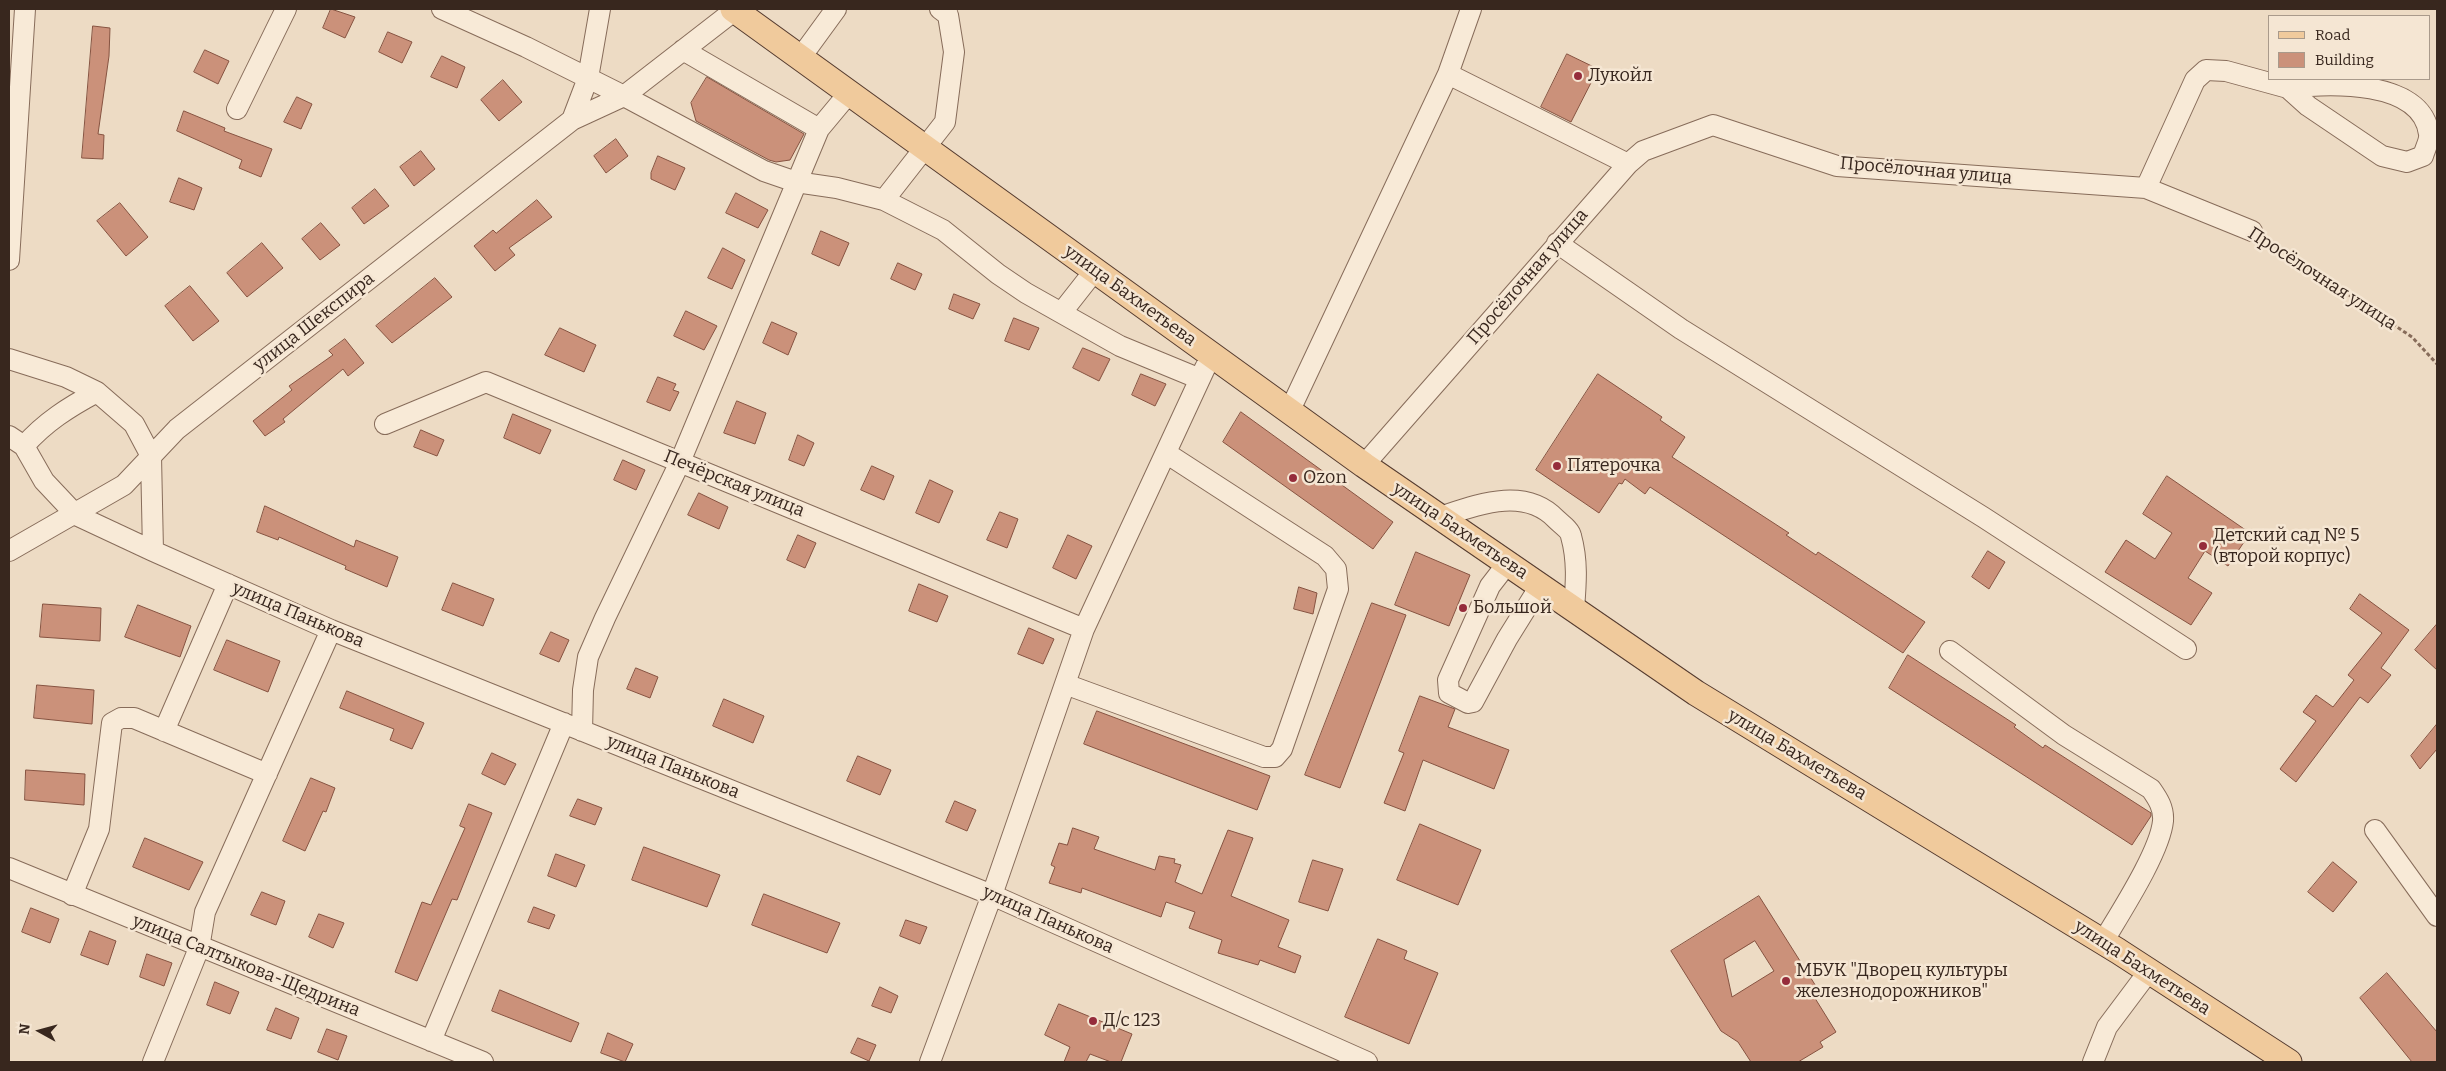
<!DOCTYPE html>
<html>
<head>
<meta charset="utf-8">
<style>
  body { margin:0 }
  #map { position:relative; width:2446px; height:1071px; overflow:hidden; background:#eddbc4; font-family:Bitter,serif }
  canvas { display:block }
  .frame { position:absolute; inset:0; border:10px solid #38271e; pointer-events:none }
  .legend { position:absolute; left:2268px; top:15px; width:162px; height:65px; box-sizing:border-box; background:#f5e6d3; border:1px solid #a99a8b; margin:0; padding:6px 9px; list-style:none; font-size:15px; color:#38271e }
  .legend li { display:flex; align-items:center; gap:10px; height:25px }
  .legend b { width:25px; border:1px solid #a99a8b }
  .north { position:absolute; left:15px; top:1006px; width:50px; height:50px; -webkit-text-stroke:4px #f5e6d3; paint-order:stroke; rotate:277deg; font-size:14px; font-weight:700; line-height:20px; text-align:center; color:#38271e }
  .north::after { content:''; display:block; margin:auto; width:18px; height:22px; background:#38271e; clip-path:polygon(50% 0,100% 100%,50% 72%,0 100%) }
</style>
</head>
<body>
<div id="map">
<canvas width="2446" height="1071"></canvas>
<div class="frame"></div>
<ul class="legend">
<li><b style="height:6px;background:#f0ca9c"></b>Road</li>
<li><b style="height:14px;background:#cb917a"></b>Building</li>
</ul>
<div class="north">N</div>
</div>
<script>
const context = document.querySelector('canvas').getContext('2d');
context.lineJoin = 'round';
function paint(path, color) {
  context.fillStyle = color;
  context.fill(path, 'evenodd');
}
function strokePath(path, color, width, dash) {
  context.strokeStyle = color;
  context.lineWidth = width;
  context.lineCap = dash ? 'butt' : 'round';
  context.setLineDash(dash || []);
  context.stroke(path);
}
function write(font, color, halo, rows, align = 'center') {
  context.font = font + ' Bitter,serif';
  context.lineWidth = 5;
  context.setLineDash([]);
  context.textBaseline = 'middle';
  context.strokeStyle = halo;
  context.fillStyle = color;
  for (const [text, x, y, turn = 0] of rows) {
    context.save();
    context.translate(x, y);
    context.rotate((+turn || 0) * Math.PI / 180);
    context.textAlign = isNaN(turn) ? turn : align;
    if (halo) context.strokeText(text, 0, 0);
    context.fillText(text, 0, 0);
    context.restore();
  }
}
const building = new Path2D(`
  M 331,9 L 355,17 L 345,38 L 323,28 Z
  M 93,26 L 110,28 L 109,56 L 98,134 L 104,135 L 103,159 L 82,158 Z
  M 388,32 L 412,42 L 402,63 L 379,52 Z
  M 205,50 L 229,61 L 218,84 L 194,72 Z
  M 1567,54 L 1598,69 L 1571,122 L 1541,107 Z
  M 442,56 L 465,67 L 457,88 L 431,77 Z
  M 707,77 L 804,134 L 790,160 L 776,162 L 769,160 L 696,121 L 691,103 Z
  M 503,80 L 522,102 L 499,121 L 481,100 Z
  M 297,97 L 312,104 L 301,129 L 284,122 Z
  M 184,111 L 225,128 L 224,131 L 272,149 L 261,177 L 239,168 L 242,160 L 177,131 Z
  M 616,139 L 628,156 L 606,173 L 594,156 Z
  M 421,151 L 435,169 L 414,186 L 400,167 Z
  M 658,156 L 685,168 L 675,190 L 651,179 L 651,173 Z
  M 179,178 L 202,188 L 194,210 L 170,202 Z
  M 375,189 L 389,206 L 364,224 L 352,208 Z
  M 736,193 L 768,210 L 758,228 L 726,213 Z
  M 537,200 L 552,217 L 509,248 L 515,255 L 495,271 L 474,246 L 493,230 L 496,233 Z
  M 120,203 L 148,237 L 126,256 L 97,221 Z
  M 321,223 L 340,245 L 320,260 L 302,239 Z
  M 821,231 L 849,243 L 839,266 L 812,254 Z
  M 262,243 L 283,268 L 247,297 L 227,273 Z
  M 723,248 L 745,260 L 732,289 L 708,278 Z
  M 898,263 L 922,274 L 915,290 L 891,279 Z
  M 435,278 L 452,297 L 392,343 L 376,326 Z
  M 190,286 L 219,321 L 193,341 L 165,306 Z
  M 954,294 L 980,304 L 973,319 L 949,309 Z
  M 686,311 L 717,326 L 704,350 L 674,336 Z
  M 1014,318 L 1039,328 L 1029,350 L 1005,341 Z
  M 772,322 L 797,333 L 788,355 L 763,343 Z
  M 560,328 L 596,345 L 584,372 L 545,355 Z
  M 345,339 L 364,363 L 348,376 L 343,369 L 283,419 L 285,422 L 265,436 L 253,421 L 292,390 L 289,386 L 333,355 L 329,351 Z
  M 1083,348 L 1110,359 L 1099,381 L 1073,368 Z
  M 1141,374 L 1166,384 L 1155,406 L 1132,395 Z
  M 1598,374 L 1662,417 L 1660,420 L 1685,437 L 1672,457 L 1789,533 L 1786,535 L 1816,555 L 1818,552 L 1925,622 L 1903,653 L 1650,487 L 1645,494 L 1625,479 L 1622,484 L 1619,483 L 1599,513 L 1536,470 Z
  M 658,377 L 676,384 L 673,390 L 679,392 L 670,411 L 647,402 Z
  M 737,401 L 766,413 L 755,444 L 724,433 Z
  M 1241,412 L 1393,522 L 1373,549 L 1223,442 Z
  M 513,414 L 551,430 L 540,454 L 504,438 Z
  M 421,430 L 444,440 L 437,456 L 414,447 Z
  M 798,435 L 814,443 L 804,466 L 789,460 Z
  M 623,460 L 645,470 L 636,490 L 614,480 Z
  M 872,466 L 894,476 L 884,500 L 861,490 Z
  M 2167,476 L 2250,533 L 2228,566 L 2205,551 L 2188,578 L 2212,593 L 2191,625 L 2105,572 L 2126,540 L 2155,559 L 2172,533 L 2143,514 Z
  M 930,480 L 953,491 L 939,523 L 916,513 Z
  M 699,493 L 728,507 L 719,529 L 688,515 Z
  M 265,506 L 354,547 L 356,540 L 398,557 L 387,587 L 345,569 L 346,566 L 279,537 L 278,540 L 257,532 Z
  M 1000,512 L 1018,519 L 1007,548 L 987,540 Z
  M 798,535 L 816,543 L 805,568 L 787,560 Z
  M 1068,535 L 1092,546 L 1076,579 L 1053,568 Z
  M 1988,551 L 2005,562 L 1989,589 L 1972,577 Z
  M 1416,552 L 1470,575 L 1449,626 L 1395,605 Z
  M 453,583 L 494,599 L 483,626 L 442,610 Z
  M 919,584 L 948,596 L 937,622 L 909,611 Z
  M 1299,587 L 1317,593 L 1313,614 L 1294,609 Z
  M 2360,594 L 2409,630 L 2381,668 L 2391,675 L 2368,703 L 2360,697 L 2296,782 L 2280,769 L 2316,721 L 2303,712 L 2316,695 L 2333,707 L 2354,680 L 2348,675 L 2382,633 L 2350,609 Z
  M 1372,603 L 1406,615 L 1340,788 L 1305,775 Z
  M 43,604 L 101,608 L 100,641 L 40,637 Z
  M 138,605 L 191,626 L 180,657 L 125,637 Z
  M 2437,624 L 2437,670 L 2415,650 Z
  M 1029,628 L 1054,639 L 1043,664 L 1018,654 Z
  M 551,632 L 569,640 L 559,662 L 540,654 Z
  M 227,640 L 280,661 L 268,692 L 214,670 Z
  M 1908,655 L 2016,725 L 2014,727 L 2043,748 L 2045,745 L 2151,813 L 2151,816 L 2132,845 L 1889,688 Z
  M 636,668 L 658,677 L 650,698 L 627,689 Z
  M 37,685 L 94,690 L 92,724 L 34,718 Z
  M 347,691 L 424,723 L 412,749 L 390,740 L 394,729 L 340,708 Z
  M 1420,696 L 1455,709 L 1448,727 L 1509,750 L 1494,789 L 1423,760 L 1405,811 L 1384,803 L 1404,753 L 1399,751 Z
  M 724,699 L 764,716 L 753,743 L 713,726 Z
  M 1097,711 L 1270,776 L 1257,810 L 1084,744 Z
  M 2437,724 L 2437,749 L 2420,769 L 2411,756 Z
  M 492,753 L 516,764 L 505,785 L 482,774 Z
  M 858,756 L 891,770 L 880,795 L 847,781 Z
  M 26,770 L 85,774 L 84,805 L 25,800 Z
  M 311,778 L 335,788 L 326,812 L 323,811 L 305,851 L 283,841 Z
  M 578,799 L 602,808 L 595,825 L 570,816 Z
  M 955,801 L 976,810 L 967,831 L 946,822 Z
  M 469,804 L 492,813 L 457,900 L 452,899 L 417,981 L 395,972 L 422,902 L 431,905 L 465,828 L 460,826 Z
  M 1420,824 L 1481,850 L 1458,905 L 1397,880 Z
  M 1073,828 L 1099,837 L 1094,849 L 1155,870 L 1159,856 L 1175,859 L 1174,863 L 1181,865 L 1175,882 L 1202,894 L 1228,830 L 1253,838 L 1231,896 L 1289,920 L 1278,947 L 1301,956 L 1295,973 L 1260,960 L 1258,965 L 1218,953 L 1222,940 L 1189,928 L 1195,912 L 1166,902 L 1161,917 L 1082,888 L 1081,893 L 1049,883 L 1055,867 L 1051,865 L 1059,843 L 1067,845 Z
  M 145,838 L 203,862 L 189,890 L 133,867 Z
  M 644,847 L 720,875 L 707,907 L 632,880 Z
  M 556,854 L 585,865 L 576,887 L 548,876 Z
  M 1313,860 L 1343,869 L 1328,911 L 1299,902 Z
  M 2333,862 L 2357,882 L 2333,912 L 2308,892 Z
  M 262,892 L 285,901 L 276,925 L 251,915 Z
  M 764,894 L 840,923 L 827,953 L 752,925 Z
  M 1759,896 L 1819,991 L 1813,995 L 1836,1032 L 1820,1042 L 1823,1047 L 1798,1062 L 1751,1062 L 1738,1042 L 1721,1031 L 1671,951 ZM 1755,941 L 1774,971 L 1732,997 L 1724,960 Z
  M 534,907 L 555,915 L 549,929 L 528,922 Z
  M 31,908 L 59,919 L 50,943 L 22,932 Z
  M 319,914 L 344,923 L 333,948 L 309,937 Z
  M 906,920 L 927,927 L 920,944 L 900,936 Z
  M 90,931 L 116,941 L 108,965 L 81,955 Z
  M 1378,939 L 1407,951 L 1404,959 L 1438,973 L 1409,1044 L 1345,1017 Z
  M 147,954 L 172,963 L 164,986 L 140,977 Z
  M 2387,973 L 2437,1032 L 2437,1062 L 2412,1062 L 2360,998 Z
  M 215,982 L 239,992 L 230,1014 L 207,1005 Z
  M 880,987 L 898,996 L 891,1013 L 872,1006 Z
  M 500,990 L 579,1023 L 571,1042 L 492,1011 Z
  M 1059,1004 L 1132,1034 L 1121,1062 L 1111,1062 L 1090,1054 L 1086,1062 L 1064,1062 L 1070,1047 L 1045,1035 Z
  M 276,1008 L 299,1018 L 291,1039 L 267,1030 Z
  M 327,1029 L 347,1036 L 338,1060 L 318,1052 Z
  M 608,1033 L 633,1044 L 625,1062 L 601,1053 Z
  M 858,1038 L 876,1045 L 869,1061 L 851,1053 Z`);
paint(building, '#cb917a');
strokePath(building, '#865341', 1);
const minor = new Path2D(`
  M 442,9 L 526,47 L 624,96 L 764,171 L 796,182 L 837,188 L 884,200 L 943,230 L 998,274 L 1026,293 L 1120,346 L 1200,379
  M 683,50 L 819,129
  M 801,57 L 836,9
  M 1448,74 L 1628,164
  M 237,109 L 286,9
  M 572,120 L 588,78 L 600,9
  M 2146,188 L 2195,80 L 2206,70 L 2226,71 L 2288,88 L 2308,106 L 2382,156 L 2407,162 L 2423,156 C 2425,149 2430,140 2429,134 C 2422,79 2328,83 2288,88
  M 884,200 L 945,122 L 954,52 L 948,15 L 940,9
  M 1557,243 L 1681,329 L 1983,517 L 2186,649
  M 9,260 L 25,9
  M 1062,312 L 1095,270
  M 9,359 L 66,377 L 97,392 L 134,424 L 151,456 L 153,551
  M 1290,410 L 1448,74 L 1471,9
  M 385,424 L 486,382 L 1084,629
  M 9,436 L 24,446 L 44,481 L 76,515 L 153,551 L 331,630 L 992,895 L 1367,1062
  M 24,446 C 45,422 69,407 97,392
  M 1364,465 L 1628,164 L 1643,151 L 1713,125 L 1837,166 L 2146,188 L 2252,231
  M 1440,517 C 1477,505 1524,486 1556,519 C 1561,524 1570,530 1571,536 C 1578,561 1576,584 1574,609
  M 9,551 L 124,485 L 177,429 L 572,120 L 624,96 L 735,10
  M 1507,564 L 1490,586 L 1448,680 L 1449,693 L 1468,703 L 1473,702 L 1507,639 L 1540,586
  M 1950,651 L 2064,735 L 2151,789 C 2158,799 2164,808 2163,821 C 2160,852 2120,913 2103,942
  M 1065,684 L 1264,757 L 1275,757 L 1282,749 L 1338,589 L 1336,569 L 1325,556 L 1166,453
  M 164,731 L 228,584
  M 582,731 L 583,690 L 588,657 L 605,618 L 680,462 L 819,129 L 849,93
  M 2375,830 L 2437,916
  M 9,868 L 483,1062
  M 72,895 L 99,829 L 112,723 L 121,718 L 134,718 L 267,774
  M 431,1041 L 564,723
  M 153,1062 L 199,948 L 205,912 L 331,630
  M 930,1062 L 992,895 L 1084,629 L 1205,368
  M 2093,1062 L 2107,1027 L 2149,971`);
const major = new Path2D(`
  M 733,9 L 1364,465 L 1696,693 L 2118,951 L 2289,1062`);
strokePath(minor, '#876c5a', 22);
strokePath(major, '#553b2f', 27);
strokePath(new Path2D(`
  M 2268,241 L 2412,337 L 2437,364`), '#876c5a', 3, [4, 2.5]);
strokePath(minor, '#f8ead7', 20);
strokePath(major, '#f0ca9c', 25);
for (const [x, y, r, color] of [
  [1578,76,5,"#952c3b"],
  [1557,466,5,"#952c3b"],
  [1293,478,5,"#952c3b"],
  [2203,546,5,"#952c3b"],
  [1463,608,5,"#952c3b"],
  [1786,981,5,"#952c3b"],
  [1093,1021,5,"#952c3b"]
]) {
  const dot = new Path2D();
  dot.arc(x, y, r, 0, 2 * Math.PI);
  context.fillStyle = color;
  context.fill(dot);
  strokePath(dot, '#f5e6d3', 2);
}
write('18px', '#38271e', '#f5e6d3', [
  ["Лукойл",1588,76],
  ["Пятерочка",1567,466],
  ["Ozon",1303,478],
  ["Детский сад № 5",2213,536],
  ["(второй корпус)",2213,557],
  ["Большой",1473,608],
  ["МБУК \"Дворец культуры",1796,971],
  ["железнодорожников\"",1796,992],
  ["Д/с 123",1103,1021]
], 'left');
write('18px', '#38271e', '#f5e6d3', [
  ["Просёлочная улица",1926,171,5],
  ["Просёлочная улица",1528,277,-49],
  ["Просёлочная улица",2322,279,33],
  ["улица Бахметьева",1130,296,36],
  ["улица Шекспира",314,322,-38],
  ["Печёрская улица",734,484,22],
  ["улица Бахметьева",1460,531,34],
  ["улица Панькова",298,615,23],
  ["улица Бахметьева",1797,755,31],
  ["улица Панькова",673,767,22],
  ["улица Панькова",1048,920,24],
  ["улица Салтыкова-Щедрина",246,966,22],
  ["улица Бахметьева",2142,968,33]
]);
</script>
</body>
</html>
